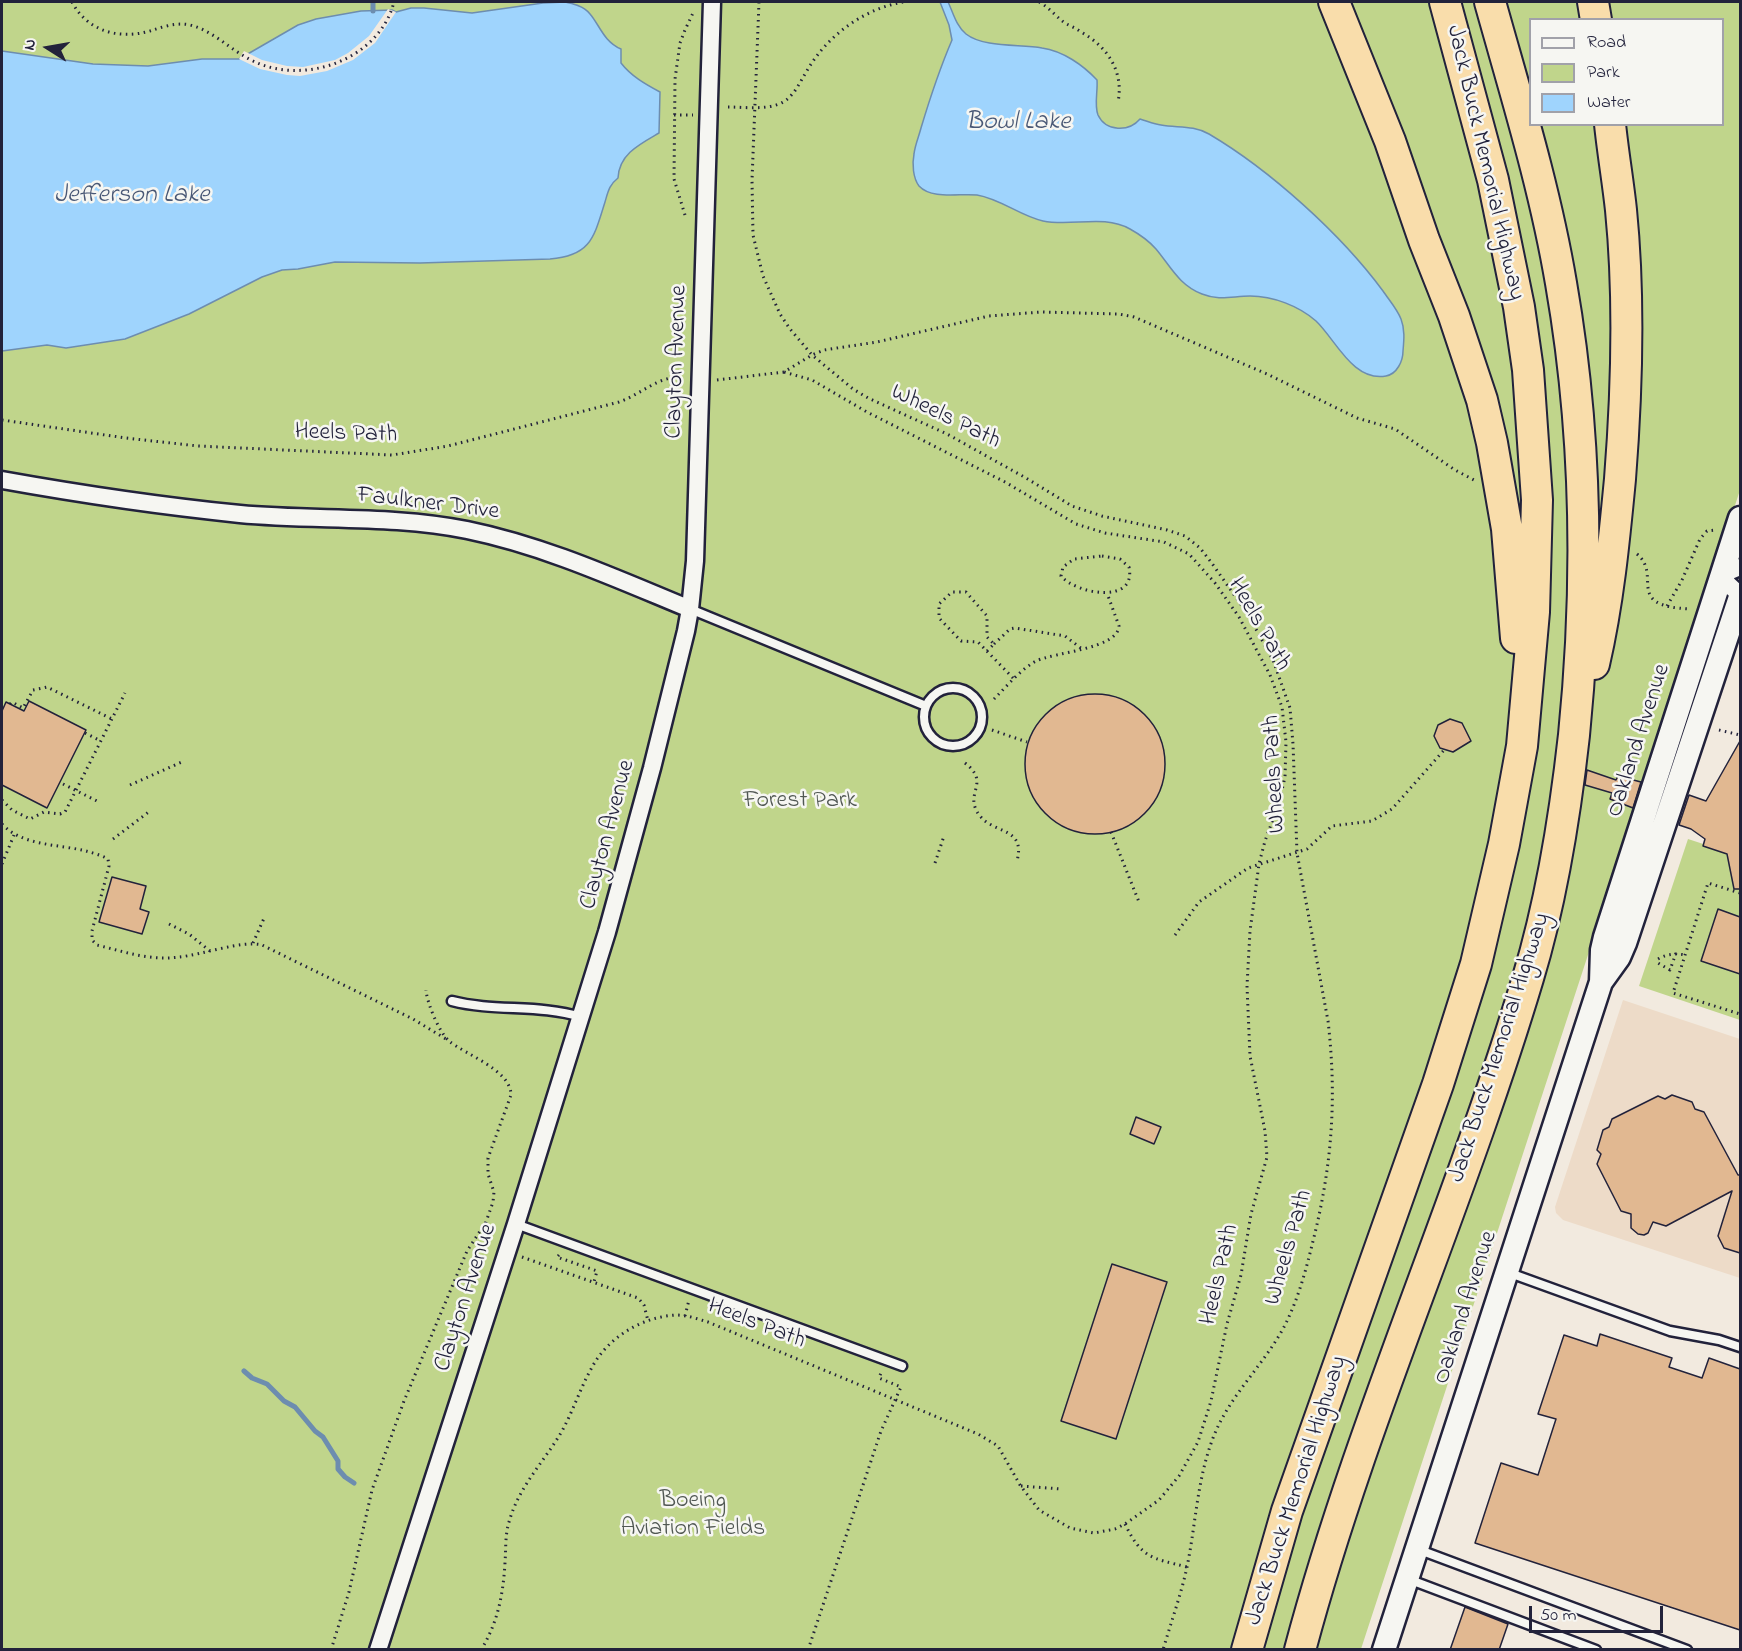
<!DOCTYPE html>
<html>
<head>
<meta charset="utf-8">
<style>
  body { margin:0 }
  #map { position:relative; width:1742px; height:1651px; overflow:hidden; background:#f2eadf; font-family:"Indie Flower",sans-serif }
  canvas { display:block }
  .frame { position:absolute; inset:0; border:3px solid #22223b; pointer-events:none }
  .legend { position:absolute; left:1529px; top:18px; width:195px; height:108px; box-sizing:border-box; background:#f6f6f2; border:2px solid #a1a1a9; margin:0; padding:8px 10px; list-style:none; font-size:18px; color:#22223b }
  .legend li { display:flex; align-items:center; gap:12px; height:30px }
  .legend b { width:30px; border:2px solid #a1a1a9 }
  .north { position:absolute; left:18px; top:18px; width:60px; height:60px; -webkit-text-stroke:4px #f6f6f2; paint-order:stroke; rotate:281deg; font-size:16px; font-weight:700; line-height:24px; text-align:center; color:#22223b }
  .north::after { content:''; display:block; margin:auto; width:21px; height:27px; background:#22223b; clip-path:polygon(50% 0,100% 100%,50% 72%,0 100%) }
  .scale { position:absolute; left:1529px; top:1606px; width:134px; height:27px; box-sizing:border-box; border:3px solid #22223b; border-top:0; padding-left:8px; font-size:18px; line-height:21px; white-space:nowrap; color:#22223b; -webkit-text-stroke:4px #f6f6f2; paint-order:stroke }
</style>
</head>
<body>
<div id="map">
<canvas width="1742" height="1651"></canvas>
<div class="frame"></div>
<ul class="legend">
<li><b style="height:8px;background:#f6f6f2"></b>Road</li>
<li><b style="height:16px;background:#c0d58b"></b>Park</li>
<li><b style="height:16px;background:#9fd4fd"></b>Water</li>
</ul>
<div class="north">N</div>
<div class="scale">50 m</div>
</div>
<script>
const context = document.querySelector('canvas').getContext('2d');
context.lineJoin = 'round';
function paint(path, color) {
  context.fillStyle = color;
  context.fill(path, 'evenodd');
}
function strokePath(path, color, width, dash) {
  context.strokeStyle = color;
  context.lineWidth = width;
  context.lineCap = dash ? 'butt' : 'round';
  context.setLineDash(dash || []);
  context.stroke(path);
}
function write(font, color, halo, rows, align = 'center') {
  context.font = font + ' "Indie Flower",sans-serif';
  context.lineWidth = 5;
  context.setLineDash([]);
  context.textBaseline = 'middle';
  context.strokeStyle = halo;
  context.fillStyle = color;
  for (const [text, x, y, turn = 0] of rows) {
    context.save();
    context.translate(x, y);
    context.rotate((+turn || 0) * Math.PI / 180);
    context.textAlign = isNaN(turn) ? turn : align;
    if (halo) context.strokeText(text, 0, 0);
    context.fillText(text, 0, 0);
    context.restore();
  }
}
paint(new Path2D(`
  M 1623,1000 L 1740,1039 L 1740,1278 L 1563,1220 L 1556,1213 L 1555,1207 Z`), '#eddbc8');
paint(new Path2D(`
  M 2,2 L 1740,2 L 1740,490 L 1361,1649 L 2,1650 ZM 1530,20 L 1722,20 L 1722,124 L 1530,124 Z
  M 1688,839 L 1740,856 L 1740,1020 L 1639,986 Z`), '#c0d58b');
const water = new Path2D(`
  M 565,2 C 569,3 575,4 579,6 C 598,13 598,39 621,49 L 621,63 C 631,76 645,84 660,92 L 659,133 C 640,144 619,154 618,178 C 609,185 608,192 605,202 C 594,237 591,256 550,259 L 420,263 L 335,262 L 298,269 L 282,270 L 262,277 L 189,314 L 125,339 L 66,348 L 47,345 L 2,351 L 2,51 L 93,64 L 148,66 L 202,59 L 239,59 L 298,25 L 316,19 L 361,11 L 392,10 L 396,12 L 411,8 L 424,8 L 472,13 L 543,3 Z
  M 940,2 L 948,2 C 953,12 956,26 966,34 C 984,48 1020,44 1042,48 C 1063,51 1083,65 1097,80 C 1098,91 1094,105 1098,115 C 1106,132 1129,132 1140,119 C 1147,121 1154,124 1161,125 C 1178,128 1193,125 1209,134 C 1270,170 1341,234 1383,291 C 1389,300 1397,309 1401,319 C 1405,329 1404,340 1403,351 C 1403,361 1397,374 1386,376 C 1353,382 1336,340 1316,321 C 1299,306 1273,296 1250,296 C 1233,296 1219,301 1202,294 C 1179,285 1171,267 1156,249 C 1149,241 1139,234 1130,229 C 1103,214 1072,227 1043,221 C 1020,216 1001,199 977,195 C 960,193 932,200 919,186 C 913,178 912,164 914,154 C 915,145 919,136 921,128 C 930,98 940,68 952,40 L 949,25 Z`);
paint(water, '#9fd4fd');
strokePath(water, '#6d8daf', 1.5);
paint(new Path2D(`
  M 388,9 L 396,12 L 375,43 L 353,60 L 327,71 L 300,76 L 287,75 L 260,69 L 239,59 L 244,51 L 262,60 L 287,66 L 303,67 L 335,60 L 348,53 L 369,36 Z`), '#f2eadf');
strokePath(new Path2D(`
  M 373,2 L 373,11
  M 244,1371 L 252,1378 L 267,1384 L 284,1401 L 295,1407 L 315,1431 L 323,1437 L 338,1461 L 338,1469 L 345,1477 L 354,1483`), '#6d8daf', 5);
const building = new Path2D(`
  M1025 764a70 70 0 1 1 140 0a70 70 0 1 1-140 0Z
  M 29,701 L 86,730 L 47,808 L 2,785 L 2,711 L 6,702 L 24,711 Z
  M 1450,719 L 1462,723 L 1471,741 L 1453,752 L 1440,748 L 1434,736 L 1438,725 Z
  M 1740,741 L 1740,889 L 1734,889 L 1727,854 L 1703,846 L 1705,839 L 1691,829 L 1679,825 L 1689,795 L 1706,801 Z
  M 1587,770 L 1616,780 L 1618,776 L 1641,782 L 1633,808 L 1610,799 L 1612,793 L 1585,785 Z
  M 112,877 L 146,886 L 140,909 L 149,912 L 142,934 L 99,922 Z
  M 1718,909 L 1740,917 L 1740,974 L 1701,961 Z
  M 1672,1095 L 1692,1102 L 1695,1109 L 1704,1112 L 1738,1175 L 1740,1175 L 1740,1253 L 1724,1248 L 1718,1236 L 1732,1191 L 1666,1226 L 1653,1222 L 1648,1233 L 1644,1235 L 1638,1234 L 1631,1228 L 1631,1214 L 1621,1211 L 1597,1164 L 1601,1154 L 1597,1150 L 1603,1130 L 1609,1127 L 1612,1119 L 1658,1096 L 1665,1099 Z
  M 1136,1117 L 1161,1127 L 1154,1144 L 1130,1134 Z
  M 1112,1264 L 1167,1282 L 1116,1439 L 1061,1421 Z
  M 1600,1334 L 1672,1358 L 1669,1367 L 1702,1378 L 1709,1358 L 1740,1369 L 1740,1630 L 1475,1543 L 1501,1463 L 1538,1475 L 1556,1419 L 1538,1414 L 1564,1335 L 1597,1346 Z
  M 1465,1607 L 1508,1624 L 1499,1650 L 1450,1650 Z`);
paint(building, '#e1b891');
strokePath(building, '#22223b', 1.5);
const lane = new Path2D(`
  M 690,609 L 926,706
  M924 717a29 29 0 1 1 58 0a29 29 0 1 1-58 0Z
  M 452,1001 C 495,1012 539,1004 581,1017
  M 516,1224 L 902,1366
  M 1507,1272 L 1670,1331 L 1719,1340 L 1740,1347
  M 1417,1549 L 1687,1650
  M 1408,1579 L 1596,1650`);
const street = new Path2D(`
  M 2,480 C 80,494 161,506 240,514 C 315,521 393,515 467,530 C 545,546 617,579 690,609
  M 1740,567 L 1723,574 L 1728,584 L 1740,595
  M 378,1650 L 516,1224 L 607,932 L 652,768 L 686,631 L 690,609 L 695,561 L 712,2`);
const secondary = new Path2D(`
  M 1601,982 L 1619,957 L 1625,943 L 1740,597
  M 1384,1650 L 1601,982 L 1602,950 L 1605,937 L 1740,518`);
const highway = new Path2D(`
  M 1334,2 L 1390,141 L 1424,240 L 1454,316 L 1482,400 L 1492,443 L 1507,529 L 1516,638
  M 1593,2 L 1596,20
  M 1594,664 C 1608,603 1614,542 1620,479 C 1627,390 1630,300 1621,210 C 1618,182 1613,153 1610,124
  M 1247,1650 L 1287,1511 L 1438,1084 L 1476,964 L 1504,844 L 1522,746 L 1534,612 L 1537,500 L 1528,370 L 1519,307 L 1493,180 L 1445,2
  M 1300,1650 C 1361,1421 1460,1205 1528,978 C 1552,899 1565,816 1574,735 C 1589,585 1587,432 1561,283 C 1545,188 1516,95 1490,2`);
strokePath(lane, '#22223b', 13);
strokePath(street, '#22223b', 21);
strokePath(secondary, '#22223b', 27);
strokePath(highway, '#22223b', 34);
strokePath(new Path2D(`
  M 72,2 C 87,31 119,40 150,31 C 162,27 176,22 190,25 C 214,31 230,50 253,61 C 304,86 379,60 394,2
  M 759,2 L 752,180 L 753,235 L 763,276 L 780,314 L 790,329 L 812,355 L 853,389 L 868,398 L 947,434 L 1026,478 L 1072,506 L 1102,516 L 1167,530 L 1185,536 L 1200,548 L 1211,562 L 1247,613 L 1273,660 L 1290,708 L 1293,744 L 1297,853 L 1328,1021 C 1337,1098 1332,1166 1313,1241 C 1306,1270 1298,1300 1284,1327 C 1263,1366 1229,1396 1213,1438 C 1197,1480 1196,1523 1187,1567 C 1181,1595 1171,1622 1163,1650
  M 1039,2 C 1049,7 1055,16 1065,23 C 1070,26 1076,28 1081,32 C 1108,47 1124,72 1118,102
  M 728,107 C 744,107 763,110 779,104 C 794,98 799,83 808,69 C 828,35 865,8 904,2
  M 674,115 L 693,115
  M 685,215 L 674,179 L 675,79 L 680,43 L 685,30 L 693,13
  M 717,380 L 784,372 L 812,355 L 824,350 L 877,342 L 989,316 L 1041,312 L 1119,314 L 1134,317 L 1267,374 L 1357,418 L 1395,429 L 1455,470 L 1474,480
  M 2,420 L 126,438 L 198,446 L 392,455 L 448,446 L 619,402 C 642,394 659,375 684,377
  M 1637,554 C 1663,576 1623,606 1690,609
  M 1102,556 L 1120,559 L 1129,567 C 1137,605 1076,594 1061,576 L 1063,567 L 1074,559 Z
  M 1667,606 L 1682,580 L 1700,539 L 1707,531 L 1716,530
  M 994,644 L 1010,629 L 1015,628 L 1065,636 L 1082,649
  M 987,651 L 994,644 L 987,637 L 987,616 L 966,592 L 952,592 L 939,604 L 939,618 L 961,641 L 978,642 L 1014,679
  M 994,699 C 1007,686 1020,670 1036,661 C 1055,652 1118,649 1119,626 L 1107,593
  M 10,704 L 12,702 L 23,708 L 33,690 L 47,687 L 112,719
  M 992,730 L 1027,742
  M 1719,730 L 1740,735
  M 85,733 L 101,741
  M 965,763 C 992,784 962,793 980,816 C 994,834 1026,827 1017,861
  M 63,784 L 99,802
  M 130,785 L 184,761
  M 2,800 L 12,810 L 30,819 L 44,812 L 60,814 L 65,812 L 125,693
  M 2,824 C 22,846 58,844 86,851 C 93,853 101,855 108,859 L 109,866 L 92,931 L 92,940 L 97,945 C 125,952 151,961 179,957 C 202,955 241,940 262,945 L 413,1019 L 446,1039
  M 1111,832 L 1139,902
  M 113,839 L 150,811
  M 935,863 L 944,836
  M 2,864 L 14,835
  M 1740,893 L 1708,883 L 1673,993 L 1740,1014
  M 169,924 L 189,934 L 210,951
  M 1175,935 L 1199,902 L 1248,868 L 1307,849 L 1332,826 L 1372,821 L 1392,809 L 1444,750
  M 253,943 L 265,916
  M 1676,953 L 1670,970 L 1658,963 L 1658,959 C 1667,954 1675,953 1685,955
  M 559,1255 L 557,1257 L 597,1271 L 594,1282
  M 522,1257 L 638,1298 L 644,1305 L 648,1321
  M 685,1316 L 689,1300
  M 1021,1486 L 1061,1489
  M 1125,1524 C 1142,1559 1152,1558 1187,1567
  M 331,1650 L 349,1592 L 372,1490 L 404,1401 L 467,1251 L 486,1222 L 493,1202 L 494,1192 L 488,1174 L 488,1158 L 511,1095 C 511,1070 466,1055 449,1041 C 439,1032 427,1003 426,990
  M 481,1650 C 498,1622 503,1595 505,1563 C 506,1549 505,1535 509,1522 C 519,1486 544,1462 562,1431 C 573,1411 580,1389 591,1369 C 607,1338 641,1317 676,1315 C 687,1315 698,1319 708,1322 L 978,1434 L 998,1446 L 1020,1485 L 1039,1510 L 1070,1528 L 1094,1533 L 1115,1529 L 1125,1524 L 1159,1500 L 1179,1476 L 1198,1442 L 1211,1401 L 1227,1324 L 1241,1275 L 1251,1214 L 1267,1157 L 1265,1131 L 1250,1056 L 1247,986 L 1250,931 L 1259,864 L 1265,841 L 1279,803 L 1285,777 L 1286,742 L 1282,707 L 1270,675 L 1239,617 L 1215,583 L 1189,554 L 1164,542 L 1105,533 L 1076,524 L 1005,482 L 867,412 L 812,380 L 784,372
  M 808,1650 L 881,1431 L 901,1387 L 879,1378 L 882,1370`), '#22223b', 3, [1.5, 4.5]);
strokePath(lane, '#f6f6f2', 8);
strokePath(street, '#f6f6f2', 16);
strokePath(secondary, '#f6f6f2', 22);
strokePath(highway, '#f9ddab', 30);
write('24px', '#22223b', '#f6f6f2', [
  ["Jack Buck Memorial Highway",1484,163,77],
  ["Clayton Avenue",678,362,-88],
  ["Wheels Path",945,418,26],
  ["Heels Path",346,435,2],
  ["Faulkner Drive",428,505,7],
  ["Heels Path",1258,625,60],
  ["Oakland Avenue",1640,741,-72],
  ["Wheels Path",1276,774,-93],
  ["Clayton Avenue",609,835,-75],
  ["Jack Buck Memorial Highway",1501,1048,-72],
  ["Wheels Path",1290,1248,-74],
  ["Heels Path",1221,1275,-77],
  ["Clayton Avenue",467,1298,-72],
  ["Oakland Avenue",1467,1308,-72],
  ["Heels Path",756,1325,21],
  ["Jack Buck Memorial Highway",1298,1491,-72]
]);
write('24px', '#515853', '#f6f6f2', [
  ["Forest Park",800,802],
  ["Boeing",693,1502],
  ["Aviation Fields",693,1530]
]);
write('italic 26px', '#485775', '#f6f6f2', [
  ["Bowl Lake",1018,124],
  ["Jefferson Lake",132,197]
]);
</script>
</body>
</html>
